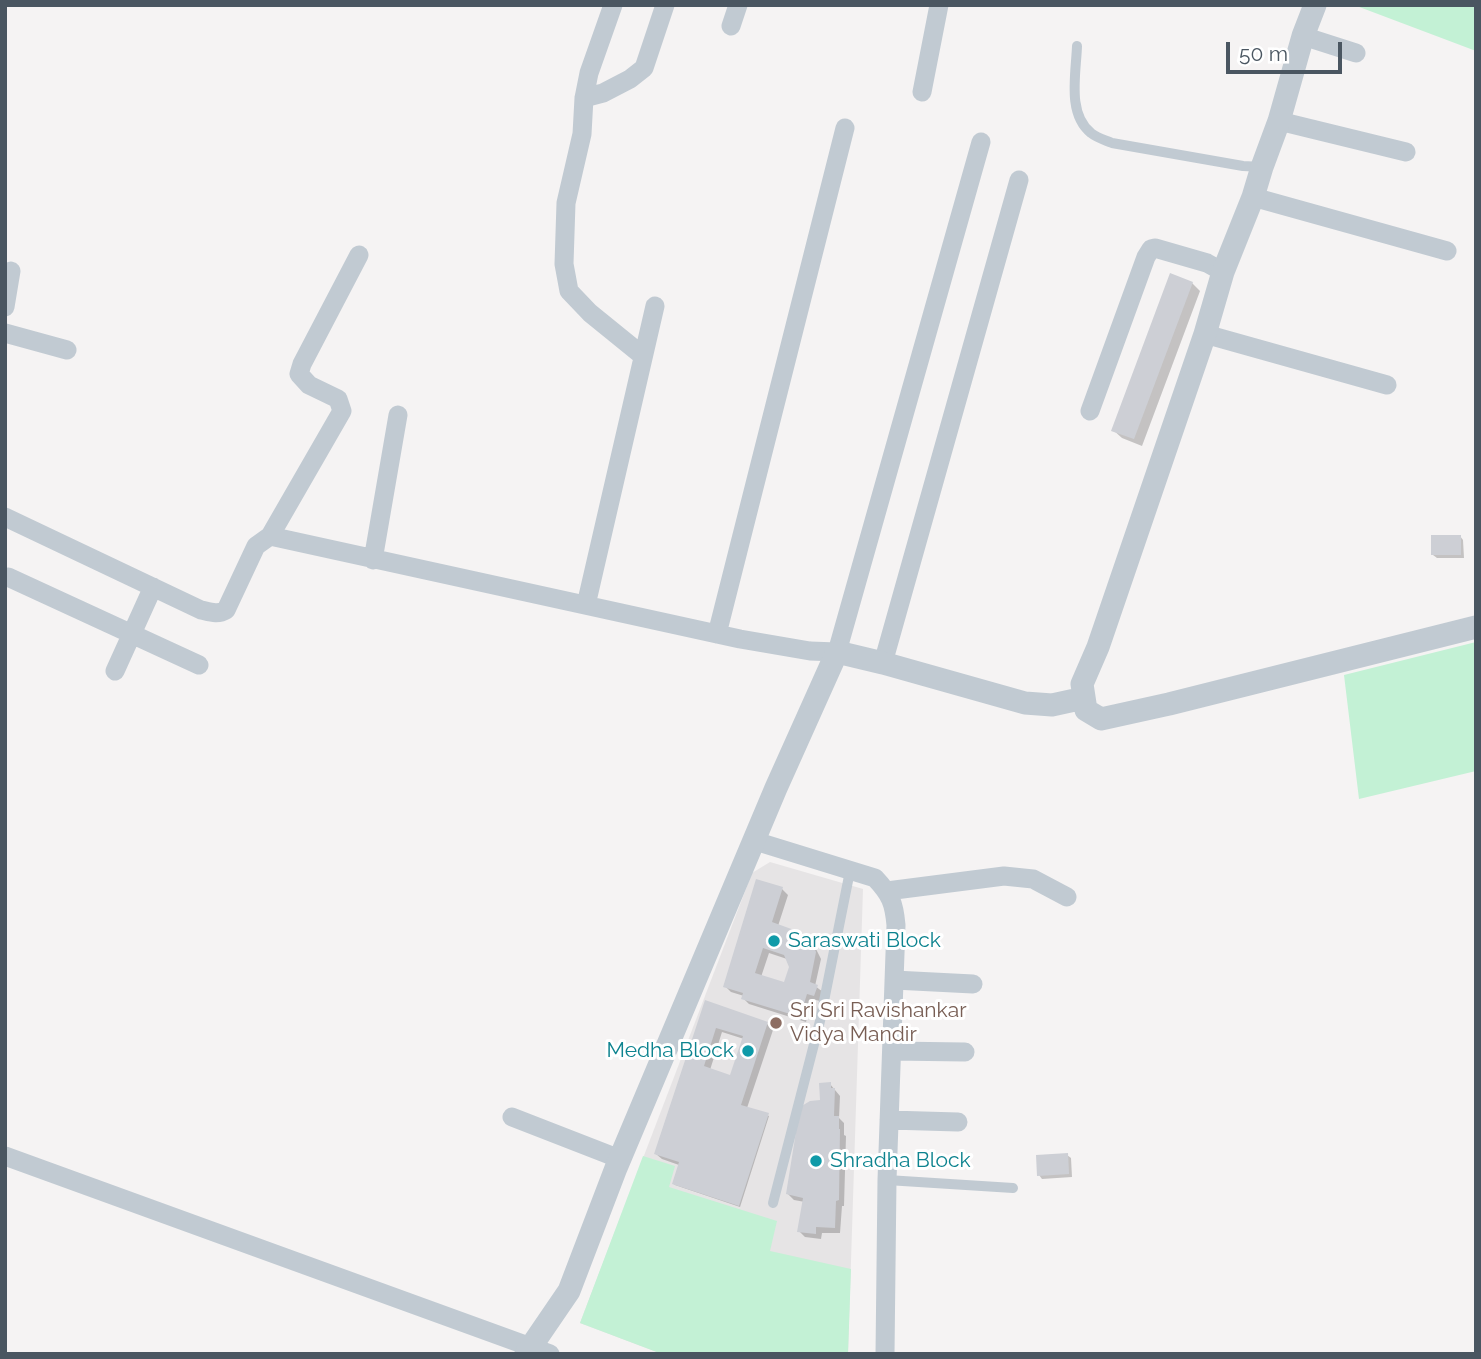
<!DOCTYPE html>
<html>
<head>
<meta charset="utf-8">
<style>
  body { margin:0 }
  #map { position:relative; width:1481px; height:1359px; overflow:hidden; background:#f5f3f3; font-family:Raleway,sans-serif }
  canvas { display:block }
  .frame { position:absolute; inset:0; border:7px solid #4a5661; pointer-events:none }
  .scale { position:absolute; left:1226px; top:42px; width:116px; height:32px; box-sizing:border-box; border:4px solid #4a5661; border-top:0; padding-left:9px; font-size:21px; line-height:24px; white-space:nowrap; color:#4a5661; -webkit-text-stroke:5px #fff; paint-order:stroke }
</style>
</head>
<body>
<div id="map">
<canvas width="1481" height="1359"></canvas>
<div class="frame"></div>
<div class="scale">50 m</div>
</div>
<script>
const context = document.querySelector('canvas').getContext('2d');
context.lineJoin = 'round';
function paint(path, color) {
  context.fillStyle = color;
  context.fill(path, 'evenodd');
}
function strokePath(path, color, width, dash) {
  context.strokeStyle = color;
  context.lineWidth = width;
  context.lineCap = dash ? 'butt' : 'round';
  context.setLineDash(dash || []);
  context.stroke(path);
}
function write(font, color, halo, rows, align = 'center') {
  context.font = font + ' Raleway,sans-serif';
  context.lineWidth = 6;
  context.setLineDash([]);
  context.textBaseline = 'middle';
  context.strokeStyle = halo;
  context.fillStyle = color;
  for (const [text, x, y, turn = 0] of rows) {
    context.save();
    context.translate(x, y);
    context.rotate((+turn || 0) * Math.PI / 180);
    context.textAlign = isNaN(turn) ? turn : align;
    if (halo) context.strokeText(text, 0, 0);
    context.fillText(text, 0, 0);
    context.restore();
  }
}
paint(new Path2D(`
  M 770,862 L 863,889 L 848,1354 L 662,1354 L 580,1323 L 752,873 Z`), '#e6e4e5');
paint(new Path2D(`
  M 1354,5 L 1476,5 L 1476,51 Z
  M 1476,642 L 1476,771 L 1359,799 L 1344,675 Z
  M 643,1156 L 675,1166 L 669,1187 L 777,1221 L 770,1251 L 851,1269 L 848,1354 L 662,1354 L 580,1323 Z`), '#c3f1d5');
paint(new Path2D(`
  M 1192,283 L 1200,291 L 1142,446 L 1122,438 L 1113,430 Z
  M 1460,536 L 1463,540 L 1464,558 L 1437,558 L 1433,555 Z
  M 782,889 L 788,895 L 778,926 L 807,936 L 813,943 L 821,959 L 815,986 L 823,992 L 820,1001 L 812,999 L 806,1022 L 749,1004 L 743,998 L 744,996 L 731,992 L 725,986 ZM 769,953 L 787,959 L 791,967 L 785,984 L 761,977 Z
  M 706,1003 L 767,1024 L 773,1030 L 747,1108 L 769,1116 L 740,1207 L 675,1185 L 674,1184 L 679,1165 L 662,1159 L 656,1154 ZM 722,1032 L 744,1039 L 731,1077 L 710,1070 Z
  M 830,1084 L 840,1096 L 839,1118 L 844,1123 L 844,1135 L 846,1136 L 844,1206 L 842,1206 L 840,1233 L 822,1233 L 821,1239 L 805,1237 L 799,1231 L 805,1202 L 794,1200 L 788,1194 L 822,1101 Z
  M 1067,1155 L 1071,1158 L 1072,1177 L 1042,1179 L 1039,1175 Z`), '#0003');
paint(new Path2D(`
  M 1170,273 L 1193,282 L 1134,439 L 1111,431 Z
  M 1431,535 L 1461,535 L 1461,555 L 1431,555 Z
  M 756,879 L 783,887 L 772,922 L 808,935 L 816,952 L 810,982 L 818,985 L 814,996 L 807,994 L 800,1017 L 741,999 L 743,993 L 723,987 ZM 763,948 L 784,955 L 789,967 L 784,982 L 755,973 Z
  M 705,1000 L 768,1022 L 741,1105 L 769,1113 L 739,1206 L 672,1184 L 679,1162 L 654,1154 ZM 716,1028 L 743,1036 L 730,1075 L 704,1066 Z
  M 831,1082 L 831,1088 L 835,1088 L 834,1116 L 839,1116 L 839,1129 L 840,1129 L 839,1200 L 836,1201 L 835,1228 L 816,1227 L 816,1234 L 797,1232 L 803,1198 L 786,1194 L 800,1107 L 810,1101 L 820,1100 L 819,1083 Z
  M 1068,1153 L 1069,1174 L 1037,1176 L 1036,1155 Z`), '#cdcfd5');
strokePath(new Path2D(`
  M 1077,46 C 1076,74 1067,114 1091,133 C 1097,138 1105,140 1112,143 L 1243,166 L 1262,167
  M 887,1180 L 1013,1188
  M 773,1203 L 820,1021 L 850,871`), '#c1cad2', 10);
strokePath(new Path2D(`
  M 613,5 L 589,73 L 584,98 L 582,134 L 566,203 L 564,264 L 569,291 L 590,313 L 643,356
  M 731,26 L 738,5
  M 1303,36 L 1356,53
  M 922,92 L 939,5
  M 584,98 L 603,93 L 630,79 L 644,68 L 665,5
  M 1279,121 L 1406,152
  M 1253,197 L 1447,251
  M 5,307 L 11,271
  M 5,333 L 67,350
  M 1205,334 L 1387,385
  M 1090,411 L 1146,257 L 1151,249 L 1155,248 L 1207,263 L 1223,272
  M 5,517 L 201,610 C 210,612 218,615 226,610 L 256,546 L 270,536 L 740,639 L 810,651 L 837,652 L 981,142
  M 270,536 L 342,411 L 338,399 L 309,385 L 299,374 L 302,364 L 359,255
  M 373,560 L 398,415
  M 8,577 L 199,665
  M 586,605 L 655,306
  M 717,634 L 845,128
  M 883,663 L 1019,180
  M 115,671 L 153,587
  M 755,841 L 875,878 C 891,895 894,903 896,925 L 887,1180 L 885,1354
  M 887,891 L 1004,876 L 1033,879 L 1067,897
  M 894,980 L 973,984
  M 892,1051 L 965,1052
  M 512,1117 L 620,1159
  M 889,1120 L 958,1122
  M 5,1156 L 550,1354`), '#c1cad2', 19);
strokePath(new Path2D(`
  M 1315,5 L 1303,36 L 1279,121 L 1262,167 L 1253,197 L 1223,272 L 1205,334 L 1098,647 L 1082,684 L 1086,710 L 1101,719 L 1169,704 L 1476,627
  M 526,1354 L 569,1291 L 616,1168 L 776,788 L 837,652 L 883,663 L 1025,703 L 1052,705 L 1084,698`), '#c1cad2', 23);
for (const [x, y, r, color] of [
  [774,941,7,"#0f9aa8"],
  [776,1023,7,"#8d6e63"],
  [748,1051,7,"#0f9aa8"],
  [816,1161,7,"#0f9aa8"]
]) {
  const dot = new Path2D();
  dot.arc(x, y, r, 0, 2 * Math.PI);
  context.fillStyle = color;
  context.fill(dot);
  strokePath(dot, '#fff', 2.5);
}
write('21px', '#0d838f', '#fff', [
  ["Saraswati Block",788,941],
  ["Medha Block",734,1051,"right"],
  ["Shradha Block",830,1161]
], 'left');
write('21px', '#785e54', '#fff', [
  ["Sri Sri Ravishankar",790,1011],
  ["Vidya Mandir",790,1035]
], 'left');
</script>
</body>
</html>
